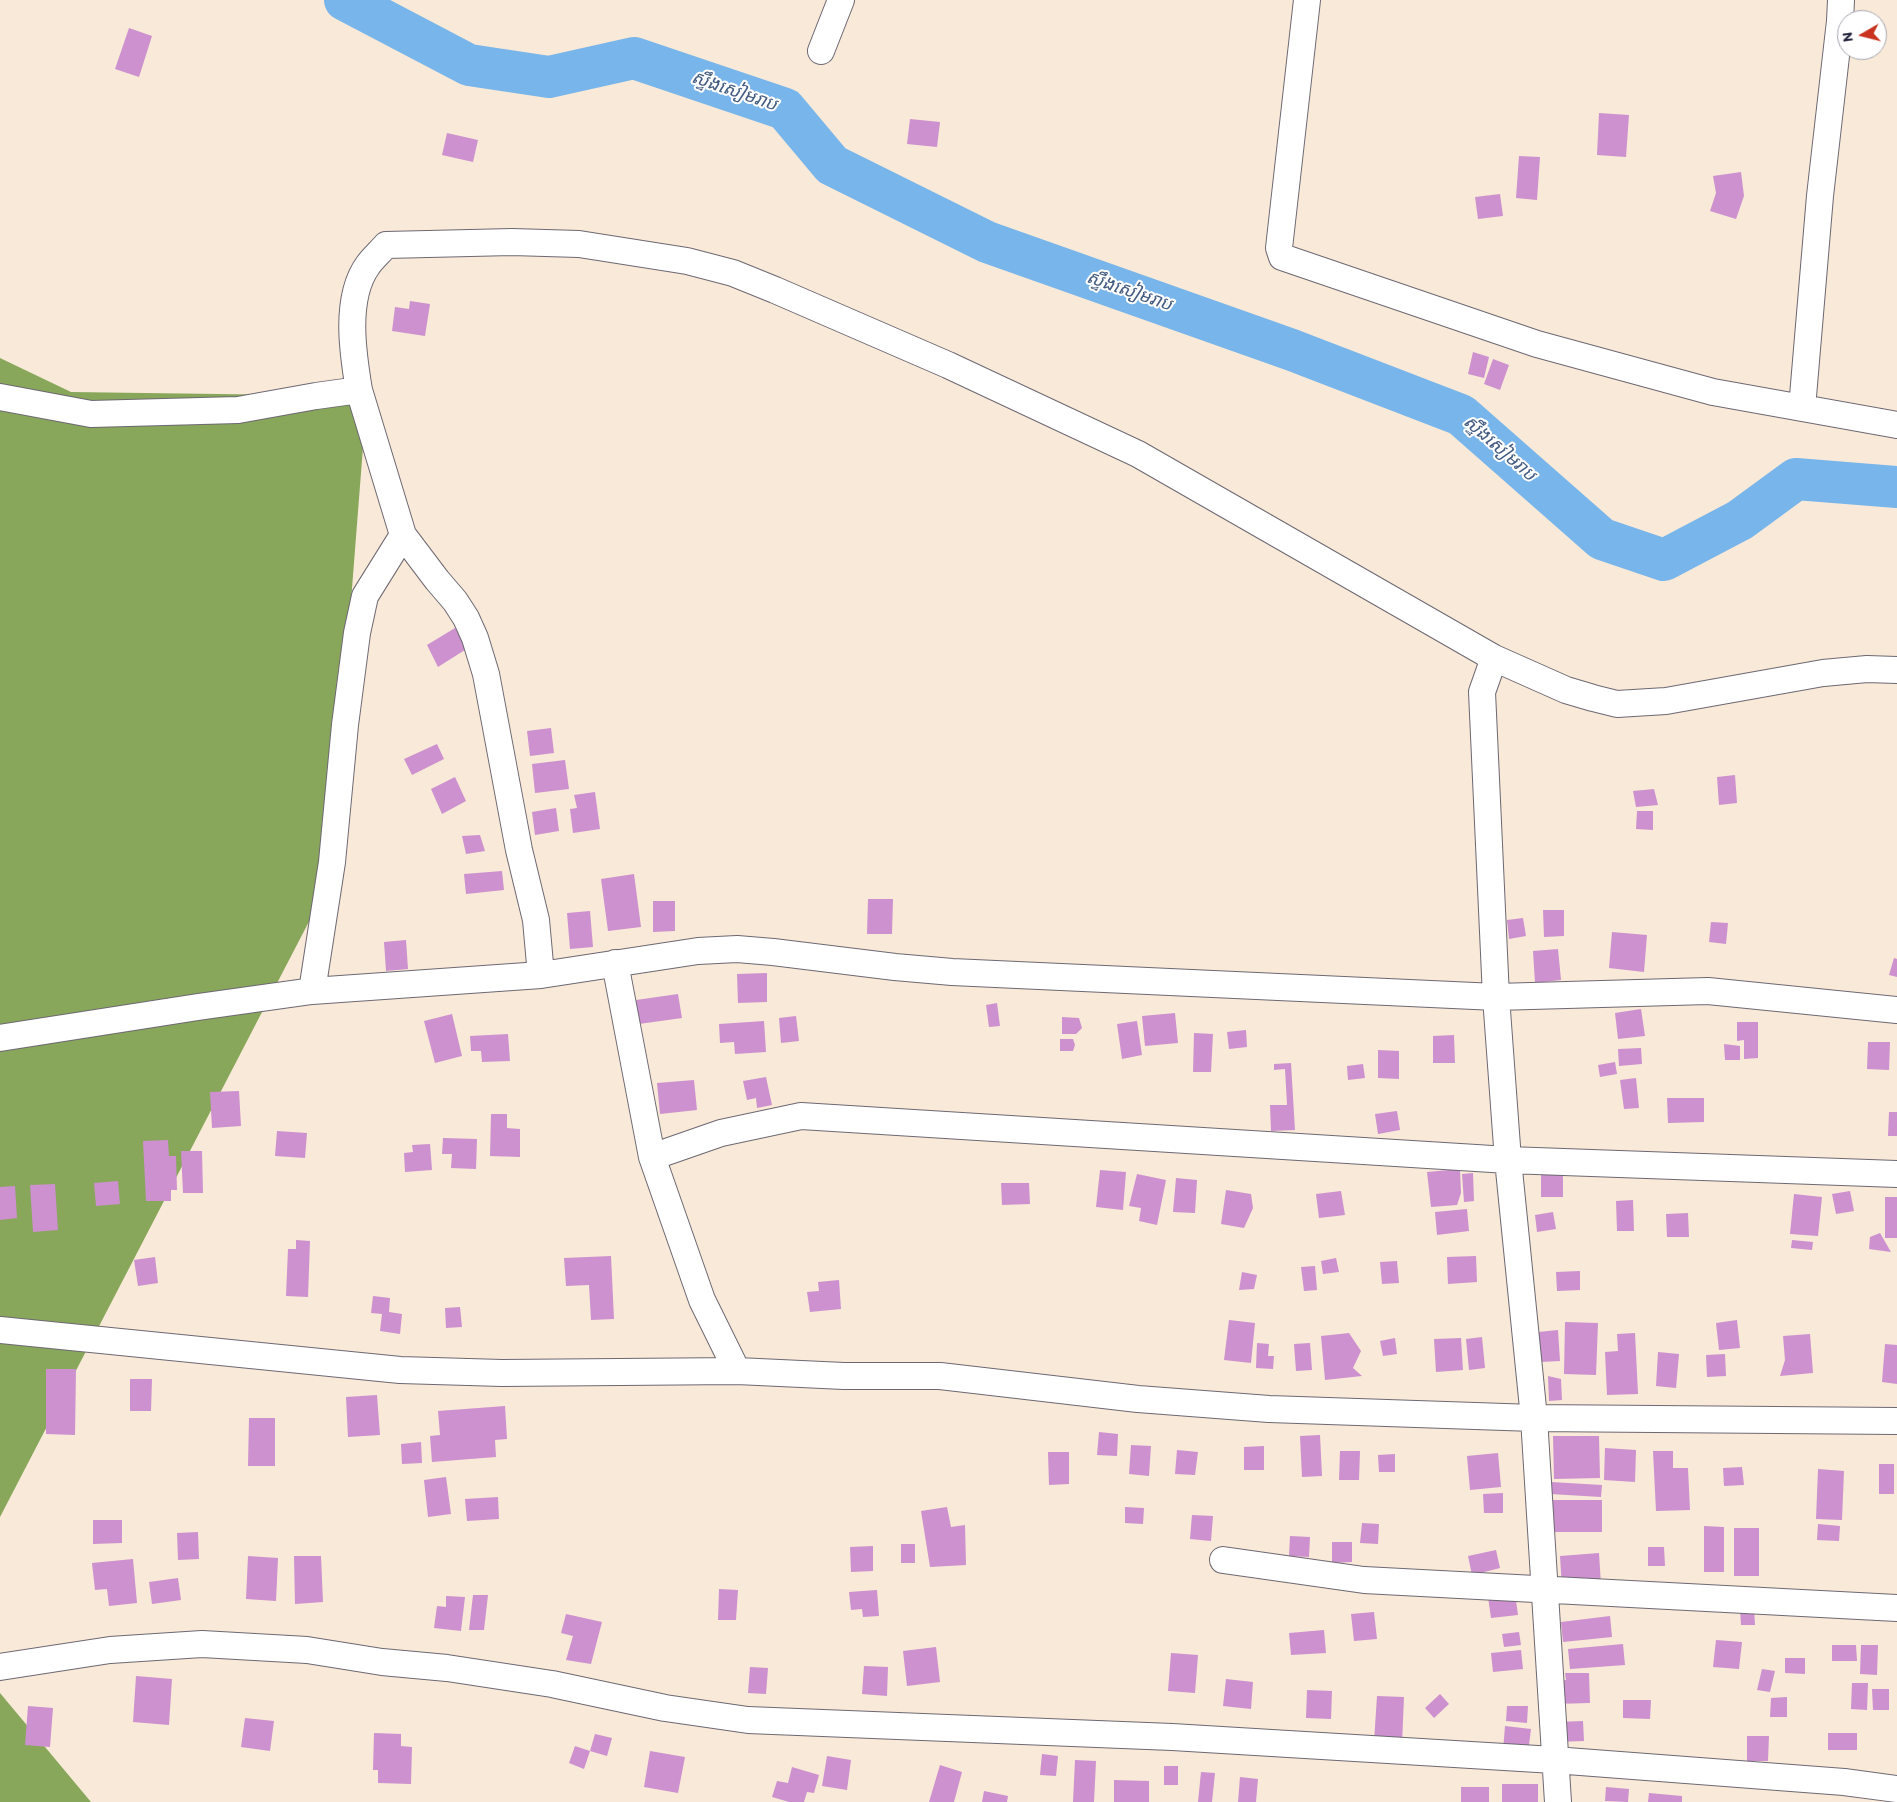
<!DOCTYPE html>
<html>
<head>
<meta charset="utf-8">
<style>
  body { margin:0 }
  #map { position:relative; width:1897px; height:1802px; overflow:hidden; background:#f9e9d8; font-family:Itim,sans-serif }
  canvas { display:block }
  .north { position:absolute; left:1837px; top:10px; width:50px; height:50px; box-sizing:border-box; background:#fff; border:1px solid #a7a7b1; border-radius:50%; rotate:262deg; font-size:14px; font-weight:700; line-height:20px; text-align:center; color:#22223b }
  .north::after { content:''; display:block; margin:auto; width:18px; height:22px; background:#c8321e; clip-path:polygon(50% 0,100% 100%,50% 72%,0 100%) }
</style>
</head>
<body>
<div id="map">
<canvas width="1897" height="1802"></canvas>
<div class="north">N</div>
</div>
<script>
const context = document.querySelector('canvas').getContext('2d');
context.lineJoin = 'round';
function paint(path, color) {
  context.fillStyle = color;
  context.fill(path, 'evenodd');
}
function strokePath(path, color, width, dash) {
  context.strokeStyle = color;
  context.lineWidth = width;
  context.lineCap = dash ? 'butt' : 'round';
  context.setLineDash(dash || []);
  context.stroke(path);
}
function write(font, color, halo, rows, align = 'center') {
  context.font = font + ' Itim,"Noto Sans Khmer",sans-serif';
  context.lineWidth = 4;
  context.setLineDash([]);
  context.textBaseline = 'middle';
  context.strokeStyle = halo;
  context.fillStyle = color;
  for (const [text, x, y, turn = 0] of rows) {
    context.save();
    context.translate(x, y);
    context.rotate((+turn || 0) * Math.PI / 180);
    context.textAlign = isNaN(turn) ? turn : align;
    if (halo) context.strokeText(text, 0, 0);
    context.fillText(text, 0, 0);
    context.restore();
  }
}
paint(new Path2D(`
  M 0,358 L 71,392 L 367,396 L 329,883 L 0,1517 Z
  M 0,1693 L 91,1802 L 0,1802 Z`), '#88a75b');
strokePath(new Path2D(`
  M 345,0 L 469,65 L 549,77 L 634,58 L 785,109 L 832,165 L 987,242 L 1292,350 L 1461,415 L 1602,539 L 1664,560 L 1740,520 L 1796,479 L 1897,487`), '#77b5ea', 42);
paint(new Path2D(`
  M 129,28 L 152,36 L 139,77 L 115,69 Z
  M 1599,113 L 1629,115 L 1626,157 L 1597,155 Z
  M 910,119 L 940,122 L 937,147 L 907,144 Z
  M 447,133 L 478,140 L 473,162 L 442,155 Z
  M 1519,156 L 1540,157 L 1537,200 L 1516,198 Z
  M 1741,172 L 1744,196 L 1736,219 L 1710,211 L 1716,193 L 1713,176 Z
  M 1500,194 L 1503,216 L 1478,219 L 1475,197 Z
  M 410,301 L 430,304 L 425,336 L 392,331 L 395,307 L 409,309 Z
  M 1473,352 L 1489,357 L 1484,378 L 1468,374 Z
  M 1493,359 L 1509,365 L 1500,390 L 1484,384 Z
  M 455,628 L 468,648 L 438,667 L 427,645 Z
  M 551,728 L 554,753 L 530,756 L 527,731 Z
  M 437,744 L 444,759 L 412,775 L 404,759 Z
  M 565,760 L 569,789 L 535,793 L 532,764 Z
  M 1735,775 L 1737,803 L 1719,805 L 1717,777 Z
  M 455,777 L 466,801 L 442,814 L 431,789 Z
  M 1654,789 L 1658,805 L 1636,807 L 1633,791 Z
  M 595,792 L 600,829 L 573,833 L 570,809 L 577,808 L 574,795 Z
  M 556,808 L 559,831 L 535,835 L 532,812 Z
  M 1637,811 L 1653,811 L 1653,830 L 1636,829 Z
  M 480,835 L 485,851 L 466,854 L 462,836 Z
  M 502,871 L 504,890 L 466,894 L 464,874 Z
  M 634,874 L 641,927 L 608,931 L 601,879 Z
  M 868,899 L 893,899 L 892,934 L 867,934 Z
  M 653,901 L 675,901 L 675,931 L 653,932 Z
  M 1543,910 L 1564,910 L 1564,936 L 1544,937 Z
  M 590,911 L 593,947 L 570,949 L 567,913 Z
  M 1523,918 L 1526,936 L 1509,939 L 1507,920 Z
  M 1711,922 L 1728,923 L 1726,944 L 1709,942 Z
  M 1612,932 L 1647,935 L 1644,972 L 1609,968 Z
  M 406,940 L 408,969 L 386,971 L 384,942 Z
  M 1558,949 L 1561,980 L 1535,983 L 1533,951 Z
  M 1894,958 L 1897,959 L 1897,977 L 1889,975 Z
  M 767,973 L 767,1002 L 738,1003 L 737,974 Z
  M 678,994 L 682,1018 L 639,1024 L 636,1000 Z
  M 997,1003 L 1000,1026 L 989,1027 L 986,1005 Z
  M 1641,1009 L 1645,1036 L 1618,1039 L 1615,1013 Z
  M 1175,1013 L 1178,1043 L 1145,1046 L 1142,1016 Z
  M 452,1014 L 462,1056 L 435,1063 L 424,1021 Z
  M 796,1016 L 799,1041 L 781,1043 L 779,1018 Z
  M 1062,1017 L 1079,1018 L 1082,1028 L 1076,1034 L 1062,1034 Z
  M 764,1021 L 766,1052 L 735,1054 L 734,1042 L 720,1043 L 719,1024 Z
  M 1137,1021 L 1142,1055 L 1122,1059 L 1117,1024 Z
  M 1737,1022 L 1758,1022 L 1758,1058 L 1744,1059 L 1744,1040 L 1737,1041 Z
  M 1246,1030 L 1247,1047 L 1229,1049 L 1227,1032 Z
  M 1194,1033 L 1213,1034 L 1211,1072 L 1193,1072 Z
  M 508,1034 L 510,1061 L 482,1062 L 481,1051 L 471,1051 L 470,1036 Z
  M 1454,1035 L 1455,1063 L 1433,1063 L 1433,1036 Z
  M 1060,1039 L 1073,1039 L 1075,1045 L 1073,1051 L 1060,1051 Z
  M 1868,1042 L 1890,1042 L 1889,1070 L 1867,1069 Z
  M 1724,1044 L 1740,1046 L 1740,1060 L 1725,1060 Z
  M 1641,1048 L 1642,1064 L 1619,1066 L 1618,1049 Z
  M 1378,1050 L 1399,1051 L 1399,1079 L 1378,1078 Z
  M 1615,1062 L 1617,1074 L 1600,1077 L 1598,1065 Z
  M 1291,1063 L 1295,1130 L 1271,1131 L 1270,1105 L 1287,1105 L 1285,1069 L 1274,1070 L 1274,1064 Z
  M 1363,1064 L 1365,1078 L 1348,1080 L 1347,1066 Z
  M 766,1077 L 772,1105 L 757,1108 L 756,1098 L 747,1100 L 743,1081 Z
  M 1636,1078 L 1639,1108 L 1624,1109 L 1620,1080 Z
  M 694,1080 L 697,1110 L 660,1114 L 657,1083 Z
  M 239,1091 L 241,1126 L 212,1128 L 210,1092 Z
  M 1667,1098 L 1704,1098 L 1704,1122 L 1668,1123 Z
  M 1397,1111 L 1400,1130 L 1378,1134 L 1375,1114 Z
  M 1889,1112 L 1897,1112 L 1897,1136 L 1888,1136 Z
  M 491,1114 L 507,1114 L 507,1128 L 520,1129 L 520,1157 L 490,1156 Z
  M 277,1131 L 307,1133 L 305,1158 L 275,1156 Z
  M 443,1138 L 477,1139 L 476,1169 L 451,1168 L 452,1154 L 442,1154 Z
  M 168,1140 L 169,1156 L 176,1156 L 177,1190 L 171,1190 L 171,1201 L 146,1201 L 143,1141 Z
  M 430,1144 L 432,1170 L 405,1172 L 404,1153 L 413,1152 L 412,1145 Z
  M 181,1151 L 202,1151 L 203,1193 L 183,1193 Z
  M 1460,1169 L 1461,1193 L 1457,1205 L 1431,1207 L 1427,1172 Z
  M 1100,1170 L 1126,1172 L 1123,1210 L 1096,1207 Z
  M 1473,1173 L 1474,1201 L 1464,1202 L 1462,1174 Z
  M 1137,1174 L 1166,1180 L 1157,1225 L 1139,1221 L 1141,1208 L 1129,1206 Z
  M 1541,1175 L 1563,1175 L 1563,1197 L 1541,1197 Z
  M 1176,1178 L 1197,1180 L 1195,1213 L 1173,1212 Z
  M 118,1181 L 120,1204 L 96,1206 L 94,1183 Z
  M 1001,1183 L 1029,1183 L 1030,1204 L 1002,1205 Z
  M 55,1184 L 58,1230 L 33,1232 L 30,1185 Z
  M 15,1186 L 17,1218 L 0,1220 L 0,1187 Z
  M 1226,1190 L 1251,1194 L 1253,1208 L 1244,1228 L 1221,1224 Z
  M 1341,1191 L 1345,1215 L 1319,1218 L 1316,1194 Z
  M 1850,1191 L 1854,1211 L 1836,1214 L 1832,1194 Z
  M 1794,1194 L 1822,1197 L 1818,1236 L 1790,1234 Z
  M 1885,1197 L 1897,1197 L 1897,1238 L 1885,1238 Z
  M 1633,1200 L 1634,1231 L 1617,1231 L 1616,1201 Z
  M 1467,1209 L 1469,1231 L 1437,1235 L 1435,1212 Z
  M 1553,1212 L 1556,1229 L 1537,1232 L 1535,1215 Z
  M 1688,1213 L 1689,1237 L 1667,1237 L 1666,1214 Z
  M 1880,1233 L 1891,1252 L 1869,1249 L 1870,1237 Z
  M 296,1240 L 310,1241 L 308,1297 L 286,1296 L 288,1249 L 296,1249 Z
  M 1792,1240 L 1813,1242 L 1812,1250 L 1791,1248 Z
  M 611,1256 L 614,1319 L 591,1320 L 589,1285 L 566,1286 L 564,1258 Z
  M 1476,1256 L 1477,1282 L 1448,1284 L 1447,1257 Z
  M 155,1257 L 158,1283 L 138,1286 L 134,1260 Z
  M 1336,1258 L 1339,1272 L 1323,1274 L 1321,1261 Z
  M 1397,1261 L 1399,1283 L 1382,1284 L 1380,1262 Z
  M 1315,1266 L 1317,1290 L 1304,1291 L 1301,1267 Z
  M 1580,1271 L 1580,1290 L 1557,1291 L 1556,1272 Z
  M 1242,1272 L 1257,1275 L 1254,1289 L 1239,1290 Z
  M 839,1280 L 841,1309 L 810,1312 L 807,1292 L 819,1291 L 818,1282 Z
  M 373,1296 L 390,1298 L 389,1312 L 402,1314 L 400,1334 L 380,1331 L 382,1314 L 371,1313 Z
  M 460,1307 L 462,1327 L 446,1328 L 445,1308 Z
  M 1229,1320 L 1255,1323 L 1251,1363 L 1224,1360 Z
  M 1737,1320 L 1740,1348 L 1719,1350 L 1716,1323 Z
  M 1565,1322 L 1598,1323 L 1596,1375 L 1564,1374 Z
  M 1558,1330 L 1560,1361 L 1540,1362 L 1538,1332 Z
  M 1349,1333 L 1361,1351 L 1353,1368 L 1362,1376 L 1325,1380 L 1321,1336 Z
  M 1635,1333 L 1638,1394 L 1607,1395 L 1605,1352 L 1618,1351 L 1617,1334 Z
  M 1810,1334 L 1813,1373 L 1780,1376 L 1785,1360 L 1783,1336 Z
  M 1482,1337 L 1485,1368 L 1469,1370 L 1466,1339 Z
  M 1395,1338 L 1397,1354 L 1383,1356 L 1380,1341 Z
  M 1461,1338 L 1463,1370 L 1436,1372 L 1434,1339 Z
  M 1257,1343 L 1269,1344 L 1268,1356 L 1274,1356 L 1273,1369 L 1256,1368 Z
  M 1310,1343 L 1312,1370 L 1296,1371 L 1294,1344 Z
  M 1885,1344 L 1897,1345 L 1897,1384 L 1882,1382 Z
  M 1658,1352 L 1679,1354 L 1676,1388 L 1656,1386 Z
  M 1725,1354 L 1726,1376 L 1707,1377 L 1706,1355 Z
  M 46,1369 L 76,1369 L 75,1435 L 46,1434 Z
  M 1548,1376 L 1561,1379 L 1562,1400 L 1549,1401 Z
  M 130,1379 L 152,1379 L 151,1411 L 130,1411 Z
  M 377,1395 L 380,1435 L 348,1437 L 346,1397 Z
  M 505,1406 L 507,1439 L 495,1440 L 496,1457 L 432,1462 L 430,1436 L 440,1435 L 438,1411 Z
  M 249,1418 L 275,1418 L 275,1466 L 248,1466 Z
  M 1099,1432 L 1118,1434 L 1117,1456 L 1097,1455 Z
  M 1320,1435 L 1322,1476 L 1302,1477 L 1300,1436 Z
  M 1553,1436 L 1599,1436 L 1600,1478 L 1554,1479 Z
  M 421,1442 L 422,1463 L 402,1464 L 401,1444 Z
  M 1131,1445 L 1151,1446 L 1149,1476 L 1129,1474 Z
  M 1264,1446 L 1264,1470 L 1244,1470 L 1244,1447 Z
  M 1605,1448 L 1636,1450 L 1635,1482 L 1604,1480 Z
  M 1177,1450 L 1198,1452 L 1195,1475 L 1175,1474 Z
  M 1340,1451 L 1360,1451 L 1359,1480 L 1339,1480 Z
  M 1653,1451 L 1673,1451 L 1673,1468 L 1688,1468 L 1690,1510 L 1656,1511 Z
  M 1048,1452 L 1069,1452 L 1069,1484 L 1049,1485 Z
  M 1498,1453 L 1501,1487 L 1470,1490 L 1467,1456 Z
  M 1395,1454 L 1395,1472 L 1379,1472 L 1378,1455 Z
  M 1879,1464 L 1894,1464 L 1894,1494 L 1879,1494 Z
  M 1742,1467 L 1744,1485 L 1724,1486 L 1723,1468 Z
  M 1818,1469 L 1844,1471 L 1842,1520 L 1816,1519 Z
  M 446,1477 L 451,1514 L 428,1517 L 424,1480 Z
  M 1551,1482 L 1602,1485 L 1601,1497 L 1550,1494 Z
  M 1503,1493 L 1503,1513 L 1484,1513 L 1483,1494 Z
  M 498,1497 L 499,1519 L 467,1521 L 465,1499 Z
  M 1548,1500 L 1602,1500 L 1602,1532 L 1548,1532 Z
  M 947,1507 L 951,1527 L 965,1525 L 966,1565 L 930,1567 L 921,1511 Z
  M 1125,1507 L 1144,1508 L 1143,1524 L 1125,1523 Z
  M 1192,1515 L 1213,1516 L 1211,1541 L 1190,1539 Z
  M 93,1520 L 122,1520 L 122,1543 L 93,1544 Z
  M 1362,1523 L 1379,1524 L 1378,1544 L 1360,1543 Z
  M 1818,1524 L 1840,1526 L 1839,1541 L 1817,1540 Z
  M 1704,1526 L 1724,1527 L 1724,1572 L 1704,1572 Z
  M 1734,1528 L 1759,1528 L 1759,1576 L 1734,1576 Z
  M 198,1532 L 199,1559 L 178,1560 L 177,1533 Z
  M 1290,1536 L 1310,1537 L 1309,1557 L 1289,1556 Z
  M 1332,1542 L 1352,1542 L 1352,1562 L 1332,1563 Z
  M 901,1544 L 915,1544 L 915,1563 L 901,1563 Z
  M 873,1546 L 873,1571 L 851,1572 L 850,1547 Z
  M 1648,1547 L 1664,1547 L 1665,1566 L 1648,1566 Z
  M 1496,1550 L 1500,1568 L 1472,1575 L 1468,1556 Z
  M 1599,1553 L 1601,1585 L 1562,1588 L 1560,1556 Z
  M 248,1556 L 278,1558 L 276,1601 L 246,1599 Z
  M 294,1556 L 321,1556 L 323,1602 L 295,1604 Z
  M 133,1559 L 137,1603 L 109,1606 L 107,1589 L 95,1590 L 92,1563 Z
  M 178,1578 L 181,1600 L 152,1604 L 149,1582 Z
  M 719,1589 L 738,1590 L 736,1620 L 718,1620 Z
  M 877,1590 L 879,1616 L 863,1617 L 862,1609 L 851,1610 L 849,1592 Z
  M 1515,1593 L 1518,1615 L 1491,1618 L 1488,1597 Z
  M 473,1595 L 488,1595 L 484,1630 L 469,1630 Z
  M 446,1596 L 465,1597 L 461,1631 L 434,1628 L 437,1606 L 446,1607 Z
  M 1740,1609 L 1754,1609 L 1755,1625 L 1741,1625 Z
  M 1374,1612 L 1377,1639 L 1354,1641 L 1351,1614 Z
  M 566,1614 L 602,1622 L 591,1664 L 566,1660 L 573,1636 L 561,1633 Z
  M 1610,1616 L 1612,1637 L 1563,1642 L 1561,1622 Z
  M 1324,1630 L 1326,1653 L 1291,1655 L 1289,1633 Z
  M 1519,1632 L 1521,1645 L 1504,1647 L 1502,1634 Z
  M 1716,1640 L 1742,1642 L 1739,1669 L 1713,1667 Z
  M 1623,1644 L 1625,1665 L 1570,1669 L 1568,1649 Z
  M 1832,1645 L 1856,1645 L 1857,1661 L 1832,1661 Z
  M 1861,1645 L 1878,1645 L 1877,1675 L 1860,1674 Z
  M 936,1647 L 940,1682 L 907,1686 L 903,1651 Z
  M 1521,1650 L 1523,1669 L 1493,1672 L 1491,1653 Z
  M 1171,1653 L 1198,1655 L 1195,1693 L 1168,1691 Z
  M 1785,1658 L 1805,1658 L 1805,1674 L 1785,1673 Z
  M 864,1666 L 888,1667 L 887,1696 L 862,1694 Z
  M 750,1667 L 768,1668 L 766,1694 L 748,1693 Z
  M 1762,1669 L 1775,1671 L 1770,1692 L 1757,1690 Z
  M 1565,1673 L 1589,1673 L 1590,1703 L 1554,1704 L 1553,1681 L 1566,1680 Z
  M 136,1676 L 172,1679 L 169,1725 L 133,1722 Z
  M 1226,1679 L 1253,1682 L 1251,1709 L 1223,1706 Z
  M 1852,1683 L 1868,1683 L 1867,1710 L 1851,1709 Z
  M 1872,1689 L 1889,1689 L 1889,1710 L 1873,1710 Z
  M 1307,1690 L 1332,1691 L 1331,1719 L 1306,1718 Z
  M 1440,1694 L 1449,1704 L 1434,1718 L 1425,1708 Z
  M 1377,1696 L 1404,1697 L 1402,1744 L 1374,1742 Z
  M 1787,1697 L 1787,1717 L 1770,1717 L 1771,1698 Z
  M 1623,1700 L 1651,1700 L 1650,1719 L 1623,1718 Z
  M 28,1706 L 53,1708 L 50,1747 L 25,1745 Z
  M 1507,1706 L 1528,1706 L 1527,1723 L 1506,1721 Z
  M 245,1718 L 274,1721 L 270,1751 L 241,1747 Z
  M 1583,1721 L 1584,1741 L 1557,1742 L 1556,1722 Z
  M 1505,1726 L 1531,1729 L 1528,1753 L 1503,1751 Z
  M 374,1733 L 401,1734 L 401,1746 L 412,1747 L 411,1784 L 378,1783 L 378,1770 L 373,1770 Z
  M 1828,1733 L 1857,1733 L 1857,1750 L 1828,1750 Z
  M 595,1734 L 612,1738 L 607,1756 L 590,1751 Z
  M 1747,1736 L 1769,1736 L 1768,1761 L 1747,1761 Z
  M 575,1746 L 590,1751 L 584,1769 L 569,1763 Z
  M 650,1751 L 685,1757 L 678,1793 L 644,1787 Z
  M 1042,1754 L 1058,1756 L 1056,1776 L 1040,1775 Z
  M 827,1756 L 851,1760 L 847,1790 L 822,1786 Z
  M 1075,1760 L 1096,1761 L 1094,1802 L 1073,1802 Z
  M 940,1765 L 962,1772 L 954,1802 L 929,1802 Z
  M 1164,1766 L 1178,1766 L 1178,1785 L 1164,1785 Z
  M 792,1767 L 819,1775 L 814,1793 L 807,1792 L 804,1802 L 789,1802 L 772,1797 L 777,1781 L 788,1783 Z
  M 1201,1772 L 1215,1773 L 1212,1802 L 1198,1802 Z
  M 1240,1777 L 1258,1779 L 1256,1802 L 1238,1802 Z
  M 1114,1780 L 1149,1781 L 1149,1802 L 1114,1802 Z
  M 1502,1784 L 1538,1784 L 1538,1802 L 1502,1802 Z
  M 1461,1787 L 1489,1787 L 1489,1802 L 1461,1802 Z
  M 1606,1787 L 1629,1789 L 1628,1802 L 1605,1801 Z
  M 984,1791 L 1008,1796 L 1007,1802 L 982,1802 Z
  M 1649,1793 L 1682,1796 L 1682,1802 L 1648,1802 Z`), '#cc91ce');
const minor = new Path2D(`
  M 1307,0 L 1279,248 L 1282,257 L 1537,344 L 1713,392 L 1897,425
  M 821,51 L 841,0
  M 0,397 L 91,414 L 238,410 L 316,396 L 359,390 C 353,354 344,298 368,265 C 373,258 380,252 386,245 L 512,242 L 579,244 L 687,261 L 733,273 L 775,290 L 948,365 L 1138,454 L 1494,658 L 1566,690 L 1593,698 L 1617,704 L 1666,701 L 1823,673 L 1867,669 L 1897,670
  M 1802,408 L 1820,196 L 1840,21 L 1841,0
  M 403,535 L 437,580 L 455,601 L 466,618 L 475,638 L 486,674 L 519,850 L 536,920 L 541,975
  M 1494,658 L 1482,692 L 1496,997 L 1508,1160 L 1534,1418 L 1558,1802
  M 615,963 L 652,1157 L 702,1300 L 737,1371
  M 312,991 L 332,862 L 345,725 L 357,633 L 365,596 L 403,535 L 359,390
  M 0,1038 L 198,1007 L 312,991 L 541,975 L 698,951 L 737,949 L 773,952 L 895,967 L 952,972 L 1496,997 L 1708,991 L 1897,1010
  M 652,1157 L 721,1133 L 801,1116 L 1508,1160 L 1897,1174
  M 0,1330 L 400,1370 L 502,1373 L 737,1371 L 844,1376 L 940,1376 L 1138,1399 L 1269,1409 L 1534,1418 L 1897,1421
  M 1223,1560 L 1364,1580 L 1897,1608
  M 0,1667 L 110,1650 L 202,1644 L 307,1650 L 382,1662 L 447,1668 L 552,1684 L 665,1708 L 748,1720 L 1172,1737 L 1554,1760 L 1844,1782 L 1897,1789`);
strokePath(minor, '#6d6872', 28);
strokePath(minor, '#fff', 26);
write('italic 18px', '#445d81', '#fff', [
  ["ស្ទឹងសៀមរាប",734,92,19],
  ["ស្ទឹងសៀមរាប",1129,292,19],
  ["ស្ទឹងសៀមរាប",1499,449,41]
]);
</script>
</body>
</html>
